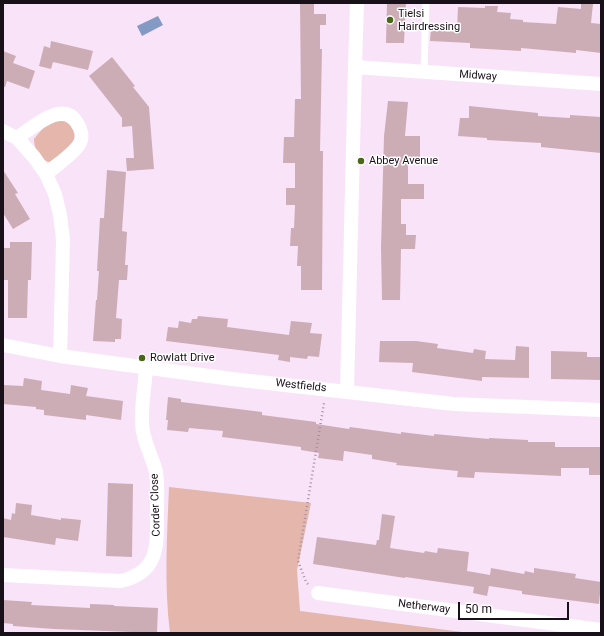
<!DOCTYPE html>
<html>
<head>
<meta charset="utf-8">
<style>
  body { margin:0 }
  #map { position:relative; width:604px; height:636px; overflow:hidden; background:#f9e3f8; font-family:Roboto,sans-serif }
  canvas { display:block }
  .frame { position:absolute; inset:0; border:4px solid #191119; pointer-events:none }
  .scale { position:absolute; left:458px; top:602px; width:111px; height:18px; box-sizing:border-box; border:2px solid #191119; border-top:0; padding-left:5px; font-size:12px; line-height:14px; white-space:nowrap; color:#191119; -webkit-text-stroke:3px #fff; paint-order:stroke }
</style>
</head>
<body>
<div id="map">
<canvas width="604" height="636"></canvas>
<div class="frame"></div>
<div class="scale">50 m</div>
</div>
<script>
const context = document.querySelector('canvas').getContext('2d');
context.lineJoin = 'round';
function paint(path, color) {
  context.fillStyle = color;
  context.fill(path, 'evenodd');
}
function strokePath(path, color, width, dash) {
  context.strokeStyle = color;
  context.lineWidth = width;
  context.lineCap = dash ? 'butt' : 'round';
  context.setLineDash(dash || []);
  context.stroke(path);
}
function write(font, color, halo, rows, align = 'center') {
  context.font = font + ' Roboto,sans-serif';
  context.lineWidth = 3;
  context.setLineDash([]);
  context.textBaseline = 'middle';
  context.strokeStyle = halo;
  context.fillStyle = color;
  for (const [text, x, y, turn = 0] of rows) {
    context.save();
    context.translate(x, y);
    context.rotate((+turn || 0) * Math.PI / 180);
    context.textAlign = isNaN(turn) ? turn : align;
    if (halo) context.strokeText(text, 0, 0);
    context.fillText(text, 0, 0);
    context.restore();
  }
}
paint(new Path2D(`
  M 66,120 L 77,133 L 71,147 L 50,162 C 40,161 34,148 34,139 C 45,126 48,121 66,120 Z
  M 169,487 L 311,503 L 297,570 L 300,611 L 470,633 L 170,633 C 164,585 167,536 169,487 Z`), '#e4b6ac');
paint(new Path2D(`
  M 158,16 L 163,25 L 142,36 L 137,26 Z`), '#839ac5');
paint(new Path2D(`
  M 300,3 L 314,3 L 314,14 L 326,14 L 326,25 L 320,25 L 320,49 L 322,49 L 320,151 L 323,151 L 322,290 L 301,290 L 301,266 L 297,266 L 298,246 L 290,246 L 291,228 L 294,228 L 295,205 L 286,205 L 286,188 L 295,188 L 295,163 L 283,163 L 284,137 L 294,137 L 295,99 L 301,99 Z
  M 387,3 L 406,3 L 404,43 L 386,43 Z
  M 581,3 L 593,4 L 591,23 L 601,24 L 601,53 L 576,50 L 576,53 L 521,48 L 521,51 L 470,48 L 470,43 L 430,41 L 431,28 L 457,29 L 458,7 L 485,8 L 485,6 L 498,6 L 497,12 L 511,13 L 510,19 L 523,20 L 523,22 L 556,24 L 558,7 L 581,9 Z
  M 51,41 L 93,51 L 88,70 L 53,62 L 51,69 L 39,66 L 44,46 L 50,48 Z
  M 3,51 L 16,56 L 13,63 L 35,71 L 29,89 L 7,81 L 5,87 L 3,87 Z
  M 112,57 L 135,86 L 133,87 L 149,107 L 154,169 L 127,171 L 126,158 L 134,158 L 132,126 L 122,127 L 122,118 L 89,76 Z
  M 388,101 L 408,102 L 405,136 L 420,136 L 420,160 L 408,160 L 408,184 L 424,184 L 424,199 L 401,199 L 401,224 L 406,224 L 406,235 L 416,235 L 415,249 L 401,249 L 400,300 L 382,300 L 381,248 L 384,136 Z
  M 469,106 L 538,113 L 538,116 L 570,118 L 570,115 L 601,117 L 601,153 L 541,147 L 541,143 L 487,140 L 487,138 L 458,136 L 460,118 L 469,118 Z
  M 3,170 L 18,193 L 15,194 L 30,219 L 13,229 L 3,213 Z
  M 107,170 L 126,172 L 122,231 L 127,232 L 125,265 L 128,265 L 127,280 L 119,280 L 116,318 L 122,319 L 121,339 L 115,339 L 115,342 L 93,341 L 96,300 L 97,300 L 99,271 L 97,271 L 100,218 L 104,218 Z
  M 10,242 L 32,242 L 31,280 L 28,280 L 27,318 L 8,318 L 8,280 L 3,280 L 4,248 L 10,248 Z
  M 198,316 L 228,319 L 227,327 L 289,335 L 291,321 L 312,323 L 310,333 L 322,334 L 319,357 L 308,356 L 307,359 L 290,357 L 290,362 L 278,360 L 279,355 L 166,341 L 168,327 L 178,328 L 179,321 L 191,323 L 192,319 L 197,319 Z
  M 380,341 L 416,341 L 438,344 L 437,348 L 473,353 L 474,349 L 486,351 L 485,359 L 515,360 L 516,346 L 529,347 L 529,378 L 482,377 L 482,381 L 412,372 L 413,363 L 379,362 Z
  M 551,351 L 587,352 L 587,357 L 601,357 L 601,380 L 551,379 Z
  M 24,378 L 42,381 L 41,390 L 70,394 L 71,385 L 88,388 L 86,396 L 123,401 L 121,420 L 86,415 L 86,420 L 44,415 L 44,410 L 36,409 L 36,407 L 3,404 L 3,385 L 23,386 Z
  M 168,397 L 181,399 L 181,402 L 262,412 L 262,415 L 316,422 L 316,424 L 349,429 L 350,427 L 401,434 L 401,432 L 434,436 L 434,434 L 489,439 L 489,438 L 528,440 L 528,442 L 555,442 L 555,447 L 601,447 L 601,475 L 589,475 L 589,468 L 561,468 L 561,476 L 475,472 L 474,478 L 457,477 L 458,471 L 396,465 L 397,463 L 372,459 L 372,455 L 344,451 L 343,461 L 318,458 L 319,453 L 301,450 L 301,447 L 222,437 L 223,431 L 189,428 L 188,432 L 167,430 L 168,420 L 166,420 Z
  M 108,483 L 133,484 L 132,557 L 106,556 Z
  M 16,503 L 32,505 L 31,515 L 61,520 L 61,518 L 81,520 L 78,541 L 56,538 L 55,545 L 3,537 L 3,518 L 11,520 L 12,513 L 15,514 Z
  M 382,514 L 395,516 L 390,548 L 424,553 L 425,551 L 437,553 L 438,548 L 469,552 L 467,571 L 490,575 L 491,568 L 524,574 L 525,571 L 534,573 L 534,568 L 576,574 L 575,578 L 601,582 L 599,604 L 522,594 L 522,591 L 489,586 L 487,596 L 473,593 L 474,587 L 468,586 L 405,577 L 405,578 L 313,564 L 317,537 L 376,545 L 377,540 L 379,540 Z
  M 3,600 L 32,602 L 31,605 L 90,608 L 90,604 L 114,605 L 114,606 L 158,608 L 157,633 L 54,629 L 13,626 L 13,624 L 3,623 Z`), '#ccadb6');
strokePath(new Path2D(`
  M 308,584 L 306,582 L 298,561 L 324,403`), '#a090a0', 2.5, [1, 3]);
strokePath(new Path2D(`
  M 424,72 L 426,3`), '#fff', 7);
strokePath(new Path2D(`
  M 355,67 L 601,84
  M 3,131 L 17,138 L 34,157 L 46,174 L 55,194 L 60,215 L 63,240 L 60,356
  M 17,138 C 32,128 63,99 77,123 C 81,129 83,137 80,143 C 74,154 55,166 46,174
  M 3,345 L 60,356 L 232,379 L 454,404 L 601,410
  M 347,391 L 355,67 L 357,3
  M 3,575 L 121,581 C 159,572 157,546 157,514 C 157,500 158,486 156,472 C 152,456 143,441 142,425 C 141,405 145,386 146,367
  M 318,593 L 601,630`), '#fff', 14);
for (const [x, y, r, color] of [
  [390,20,4,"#496619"],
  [361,161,4,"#496619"],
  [142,358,4,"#496619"]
]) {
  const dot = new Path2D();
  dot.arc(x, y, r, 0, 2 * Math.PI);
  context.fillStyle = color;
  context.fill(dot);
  strokePath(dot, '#fff', 1.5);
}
write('11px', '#191119', '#fff', [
  ["Tielsi",398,14],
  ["Hairdressing",398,27],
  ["Abbey Avenue",369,161],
  ["Rowlatt Drive",150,358]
], 'left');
write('11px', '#191119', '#fff', [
  ["Midway",478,76,4],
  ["Westfields",301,386,6],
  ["Corder Close",156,505,-92],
  ["Netherway",424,607,7]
]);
</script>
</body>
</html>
